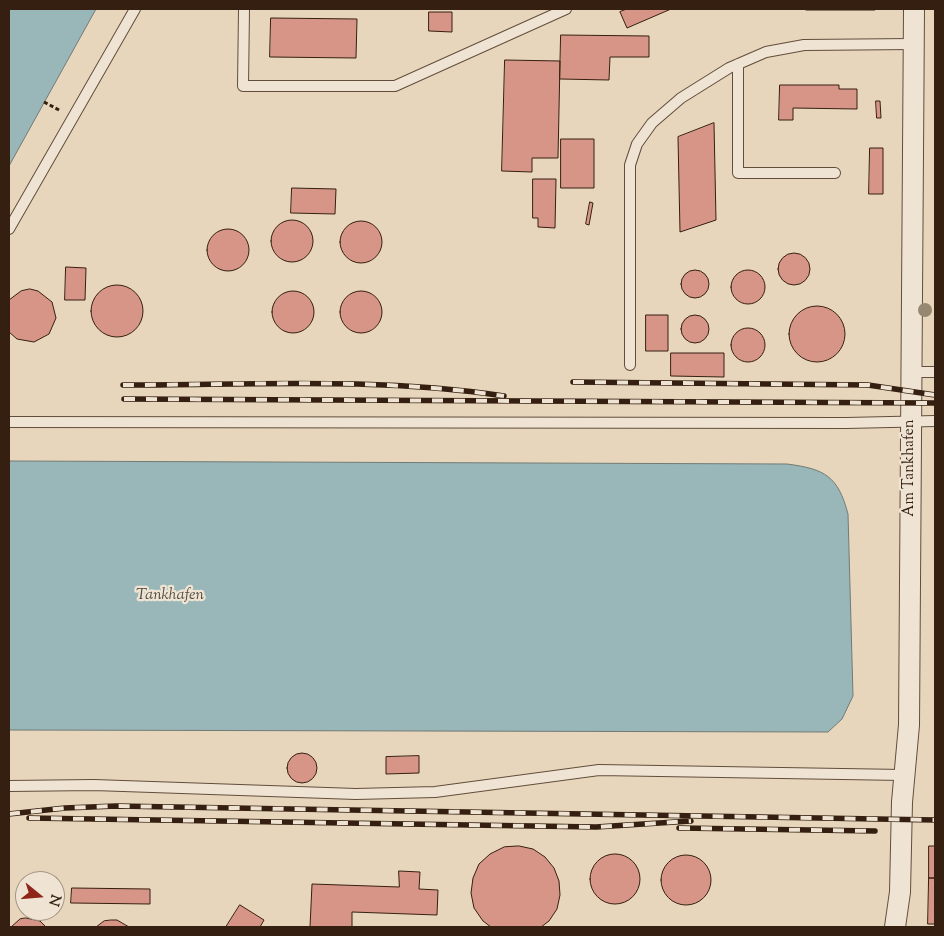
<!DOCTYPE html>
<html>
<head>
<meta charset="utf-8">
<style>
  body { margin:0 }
  #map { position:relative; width:944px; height:936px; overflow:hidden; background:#e7d6bc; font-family:"Sorts Mill Goudy",serif }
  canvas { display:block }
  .frame { position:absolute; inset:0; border:10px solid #351f10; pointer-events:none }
  .north { position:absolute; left:15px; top:871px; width:50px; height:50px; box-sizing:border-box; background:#efe4d3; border:1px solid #a59585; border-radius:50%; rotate:107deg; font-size:14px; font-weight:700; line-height:20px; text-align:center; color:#351f10 }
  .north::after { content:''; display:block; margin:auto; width:18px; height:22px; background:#8f2418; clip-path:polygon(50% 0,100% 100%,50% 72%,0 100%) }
</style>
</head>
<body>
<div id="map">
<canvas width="944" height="936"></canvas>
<div class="frame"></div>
<div class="north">N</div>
</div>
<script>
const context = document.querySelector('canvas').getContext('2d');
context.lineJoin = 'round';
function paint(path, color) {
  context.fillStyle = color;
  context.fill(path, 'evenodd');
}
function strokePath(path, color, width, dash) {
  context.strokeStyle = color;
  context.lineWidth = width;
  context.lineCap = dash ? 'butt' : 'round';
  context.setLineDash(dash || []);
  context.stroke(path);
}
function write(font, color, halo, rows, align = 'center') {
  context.font = font + ' "Sorts Mill Goudy",serif';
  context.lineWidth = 4.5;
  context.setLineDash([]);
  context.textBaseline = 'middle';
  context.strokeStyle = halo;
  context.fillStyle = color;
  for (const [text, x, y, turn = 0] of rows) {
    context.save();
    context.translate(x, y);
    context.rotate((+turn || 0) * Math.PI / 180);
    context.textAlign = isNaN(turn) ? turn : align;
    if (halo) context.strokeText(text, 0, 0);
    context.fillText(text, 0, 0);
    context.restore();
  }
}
const water = new Path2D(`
  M 9,9 L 96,9 L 9,166 Z
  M 9,461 L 787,464 C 825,469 838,476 848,514 L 853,696 L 842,719 L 828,732 L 9,730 Z`);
paint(water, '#99b7b8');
strokePath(water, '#717a75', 1);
const building = new Path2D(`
  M 627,9 L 671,9 L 627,28 L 620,12 Z
  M 806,9 L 875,9 L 875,10 L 806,10 Z
  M 429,12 L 452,12 L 452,32 L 429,31 Z
  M 271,18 L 357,19 L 356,58 L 270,57 Z
  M 561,35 L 649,36 L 649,57 L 610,57 L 609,80 L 560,79 Z
  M 505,60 L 560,61 L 558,158 L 532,158 L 532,172 L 502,171 Z
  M 780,85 L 839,85 L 839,89 L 857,89 L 857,109 L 793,108 L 793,120 L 779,120 Z
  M 876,101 L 880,101 L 881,118 L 877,118 Z
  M 714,123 L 716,220 L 680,232 L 678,137 Z
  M 561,139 L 594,139 L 594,188 L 561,188 Z
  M 870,148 L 883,148 L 883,194 L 869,194 Z
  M 533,179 L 556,179 L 555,228 L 538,227 L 538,218 L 533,218 Z
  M 292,188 L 336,189 L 335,214 L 291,213 Z
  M 590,202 L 593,203 L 589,225 L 586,224 Z
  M271 241a21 21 0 1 1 42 0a21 21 0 1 1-42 0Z
  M340 242a21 21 0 1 1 42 0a21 21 0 1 1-42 0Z
  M207 250a21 21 0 1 1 42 0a21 21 0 1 1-42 0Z
  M778 269a16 16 0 1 1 32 0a16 16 0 1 1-32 0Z
  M 66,267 L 86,268 L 85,300 L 65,300 Z
  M681 284a14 14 0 1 1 28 0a14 14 0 1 1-28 0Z
  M731 287a17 17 0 1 1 34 0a17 17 0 1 1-34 0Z
  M91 311a26 26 0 1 1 52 0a26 26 0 1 1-52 0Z
  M 30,289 L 38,291 L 52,302 L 56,318 L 49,334 L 34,342 L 17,339 L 9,332 L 9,300 L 21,291 Z
  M340 312a21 21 0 1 1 42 0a21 21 0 1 1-42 0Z
  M272 312a21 21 0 1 1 42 0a21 21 0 1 1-42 0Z
  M789 334a28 28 0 1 1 56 0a28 28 0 1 1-56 0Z
  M681 329a14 14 0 1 1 28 0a14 14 0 1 1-28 0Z
  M 646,315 L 668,315 L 668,351 L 646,351 Z
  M731 345a17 17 0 1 1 34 0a17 17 0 1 1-34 0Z
  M 671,353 L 724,353 L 724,377 L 671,376 Z
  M287 768a15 15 0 1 1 30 0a15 15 0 1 1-30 0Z
  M 419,756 L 419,773 L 386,774 L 386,757 Z
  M 519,846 L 533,849 L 545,857 L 554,868 L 559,881 L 560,895 L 557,909 L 549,921 L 541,927 L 491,927 L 483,921 L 474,908 L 471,893 L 473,878 L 479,864 L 490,854 L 504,847 Z
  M 929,846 L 935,846 L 935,878 L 929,878 Z
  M590 879a25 25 0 1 1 50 0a25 25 0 1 1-50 0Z
  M661 880a25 25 0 1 1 50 0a25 25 0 1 1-50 0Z
  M 399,871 L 420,872 L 419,889 L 438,890 L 437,915 L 352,912 L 352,927 L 310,927 L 312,884 L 399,887 Z
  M 929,878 L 935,878 L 935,924 L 928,924 Z
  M 72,888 L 150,889 L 150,904 L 71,903 Z
  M 240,905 L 264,920 L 260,927 L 226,927 Z
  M 26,918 L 40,921 L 46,927 L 11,927 L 20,919 Z
  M 111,920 L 117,920 L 129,927 L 96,927 L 104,921 Z`);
paint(building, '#d79587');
strokePath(building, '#351f10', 1);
const lane = new Path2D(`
  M 244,9 L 243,86 L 395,86 L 566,9
  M 738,64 L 738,173 L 835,173
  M 9,229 L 135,9
  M 630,365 L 630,165 L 637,144 L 652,123 L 681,98 L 729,68 L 766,52 L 804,45 L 913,44
  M 911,372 L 935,372
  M 9,422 L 846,423 L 935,421
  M 9,786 L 94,785 L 356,794 L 435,792 L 599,770 L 903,775`);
const street = new Path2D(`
  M 895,927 L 900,892 L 902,802 L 909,725 L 914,9`);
strokePath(lane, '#624d3b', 12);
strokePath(street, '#624d3b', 22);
strokePath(new Path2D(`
  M 44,102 L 61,111`), '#351f10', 3, [4, 2.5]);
strokePath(lane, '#efe4d3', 10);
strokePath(street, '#efe4d3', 20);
const rail = new Path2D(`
  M 573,382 L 868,385 L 935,395
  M 123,385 C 249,385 378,377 504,396
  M 124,399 L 935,403
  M 9,814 L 65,808 L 116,806 L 935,820
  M 29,818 L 596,827 L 691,821
  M 679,828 L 875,831`);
strokePath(rail, '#351f10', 5.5);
strokePath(rail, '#efe4d3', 4, [11]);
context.fillStyle = '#968770';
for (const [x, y] of [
  [925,310]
]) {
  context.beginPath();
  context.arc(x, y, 7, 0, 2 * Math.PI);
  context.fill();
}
write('15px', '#351f10', '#efe4d3', [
  ["Am Tankhafen",910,468,-90]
]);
write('italic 16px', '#534d42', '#efe4d3', [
  ["Tankhafen",170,596]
]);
</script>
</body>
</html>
